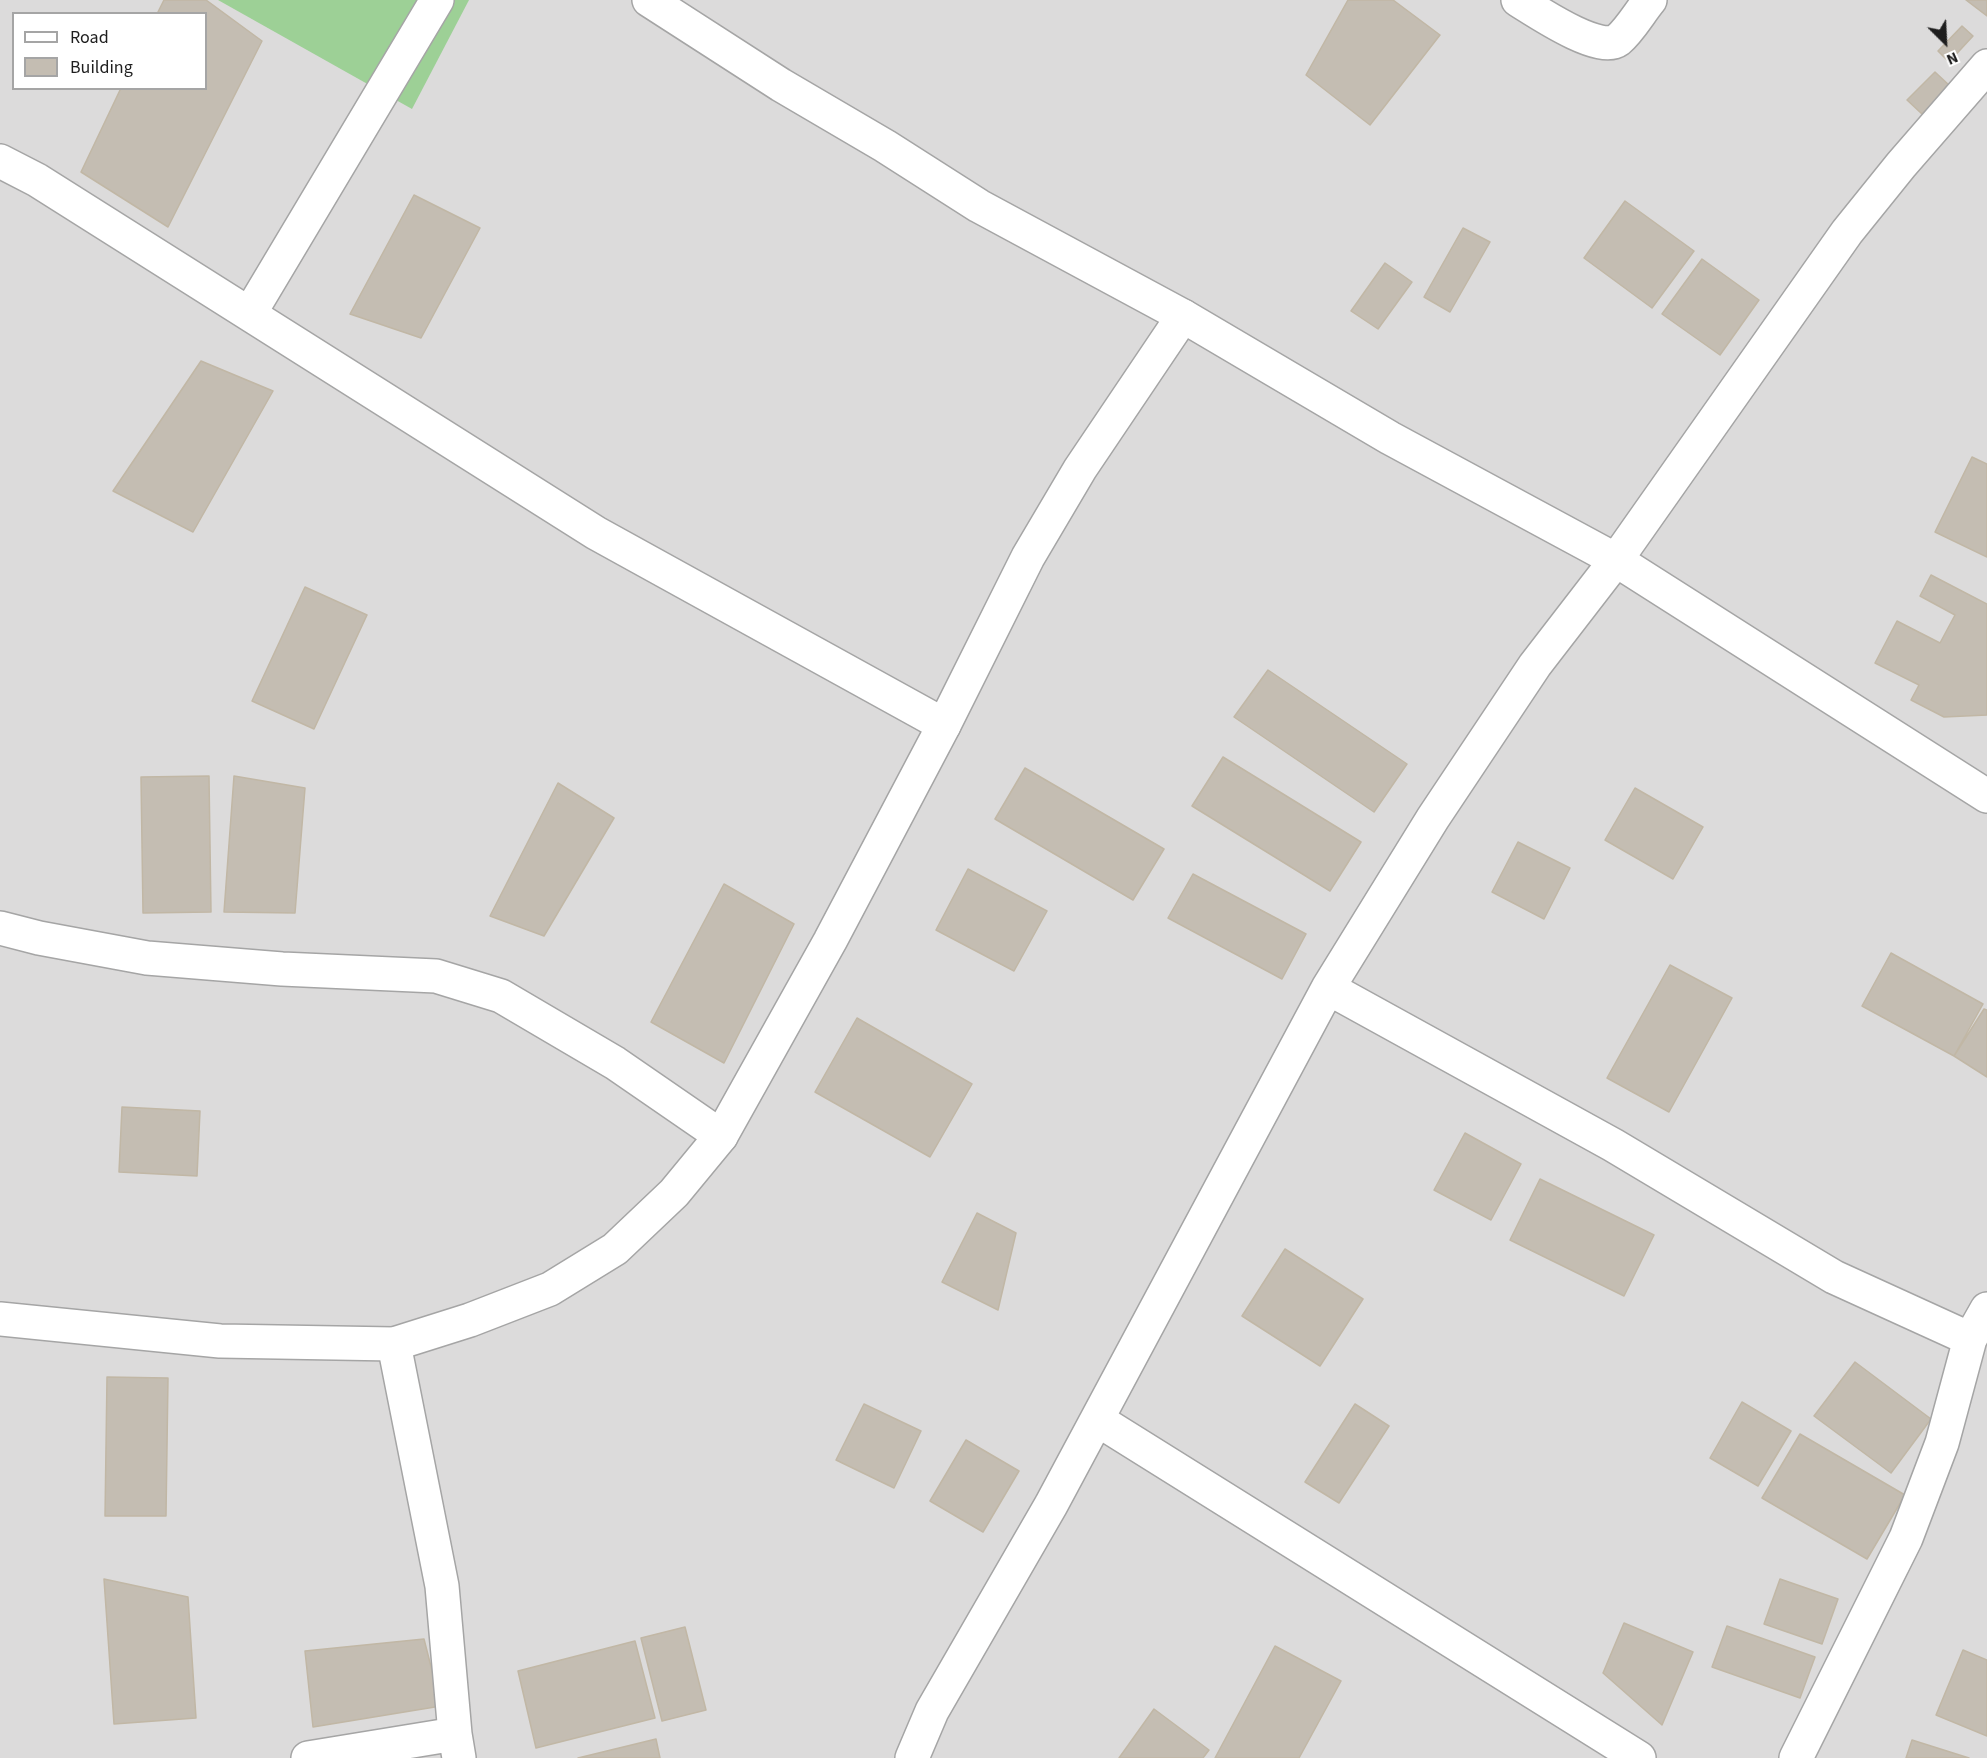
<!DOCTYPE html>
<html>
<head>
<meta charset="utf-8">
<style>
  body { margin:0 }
  #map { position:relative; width:1987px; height:1758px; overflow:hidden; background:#efede3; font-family:"Source Sans 3",sans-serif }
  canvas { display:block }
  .legend { position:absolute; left:12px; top:12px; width:195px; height:78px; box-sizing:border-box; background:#fff; border:2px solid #a5a5a5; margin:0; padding:8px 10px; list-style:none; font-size:18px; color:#1e1e1e }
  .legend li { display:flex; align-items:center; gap:12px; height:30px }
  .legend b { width:30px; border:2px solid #a5a5a5 }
  .north { position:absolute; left:1915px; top:12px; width:60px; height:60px; -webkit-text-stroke:4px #fff; paint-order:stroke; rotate:156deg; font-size:16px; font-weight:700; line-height:24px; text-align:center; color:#1e1e1e }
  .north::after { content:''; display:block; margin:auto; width:21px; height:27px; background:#1e1e1e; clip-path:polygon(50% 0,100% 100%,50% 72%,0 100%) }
</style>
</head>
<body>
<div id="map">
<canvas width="1987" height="1758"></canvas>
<ul class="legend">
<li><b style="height:8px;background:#fff"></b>Road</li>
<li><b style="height:16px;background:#c4bdb2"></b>Building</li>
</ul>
<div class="north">N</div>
</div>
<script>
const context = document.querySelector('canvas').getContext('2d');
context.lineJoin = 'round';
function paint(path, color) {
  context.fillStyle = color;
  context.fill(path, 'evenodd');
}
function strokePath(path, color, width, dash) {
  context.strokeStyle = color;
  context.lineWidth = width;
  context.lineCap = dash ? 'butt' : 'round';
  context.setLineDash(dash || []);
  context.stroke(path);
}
paint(new Path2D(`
  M 0,0 L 1987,0 L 1987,1758 L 0,1758 ZM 14,14 L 206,14 L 206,88 L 14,88 Z`), '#dcdbdb');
paint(new Path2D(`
  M 218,0 L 469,0 L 412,109 Z`), '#9dd096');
const building = new Path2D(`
  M 164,0 L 206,0 L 262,41 L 168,227 L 81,172 L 121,88 L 206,88 L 206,14 L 157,14 Z
  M 1348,0 L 1393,0 L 1440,35 L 1370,125 L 1306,75 Z
  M 1966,0 L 1987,0 L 1987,16 Z
  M 1962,26 L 1973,36 L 1949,62 L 1938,51 Z
  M 1935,72 L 1950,86 L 1922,114 L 1907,100 Z
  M 414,195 L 480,228 L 421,338 L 350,314 Z
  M 1625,201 L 1694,251 L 1652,308 L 1584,258 Z
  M 1463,228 L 1490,242 L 1450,312 L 1424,297 Z
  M 1702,259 L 1759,300 L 1720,355 L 1662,314 Z
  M 1385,263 L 1412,282 L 1378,329 L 1351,311 Z
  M 201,361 L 273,391 L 193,532 L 113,491 Z
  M 1972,457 L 1987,464 L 1987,557 L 1935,532 Z
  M 1931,575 L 1987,604 L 1987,715 L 1944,717 L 1911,700 L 1919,685 L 1875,663 L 1897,621 L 1940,643 L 1955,615 L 1920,596 Z
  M 305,587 L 367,615 L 314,729 L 252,701 Z
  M 1268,670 L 1407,764 L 1374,812 L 1234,717 Z
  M 1223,757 L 1361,842 L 1330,891 L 1192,806 Z
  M 1025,768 L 1164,849 L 1133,900 L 995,819 Z
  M 209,776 L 211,912 L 143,913 L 141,777 Z
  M 234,776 L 305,788 L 295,913 L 224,912 Z
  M 558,783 L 614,818 L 544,936 L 490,916 Z
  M 1635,788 L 1703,827 L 1673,879 L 1605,840 Z
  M 1518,842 L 1570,868 L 1544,919 L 1492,892 Z
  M 968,869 L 1047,911 L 1014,971 L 936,930 Z
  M 1193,874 L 1306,934 L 1282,979 L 1168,918 Z
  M 724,884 L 794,924 L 724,1063 L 651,1022 Z
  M 1891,953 L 1983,1004 L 1954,1056 L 1862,1006 Z
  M 1670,965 L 1732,998 L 1669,1112 L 1607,1078 Z
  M 1984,1009 L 1987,1010 L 1987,1077 L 1954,1056 Z
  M 857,1018 L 972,1084 L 930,1157 L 815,1092 Z
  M 122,1107 L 200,1111 L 197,1176 L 119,1172 Z
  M 1465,1133 L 1521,1164 L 1491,1220 L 1434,1190 Z
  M 1540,1179 L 1654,1235 L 1624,1296 L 1510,1240 Z
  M 977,1213 L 1016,1233 L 998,1310 L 942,1282 Z
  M 1285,1249 L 1363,1299 L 1320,1366 L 1242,1316 Z
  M 1855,1362 L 1931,1419 L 1891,1473 L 1814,1416 Z
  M 107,1377 L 168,1378 L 166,1516 L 105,1516 Z
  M 1742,1402 L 1791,1431 L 1758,1486 L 1710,1458 Z
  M 864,1404 L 921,1431 L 894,1488 L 836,1460 Z
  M 1355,1404 L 1389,1426 L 1339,1503 L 1305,1482 Z
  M 1800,1434 L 1905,1495 L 1867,1559 L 1762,1498 Z
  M 966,1440 L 1019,1471 L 983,1532 L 930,1501 Z
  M 104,1579 L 188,1597 L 196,1718 L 114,1724 Z
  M 1780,1579 L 1838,1599 L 1822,1644 L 1764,1624 Z
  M 1624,1623 L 1693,1652 L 1662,1725 L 1603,1673 Z
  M 1727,1626 L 1815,1657 L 1800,1698 L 1712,1667 Z
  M 685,1627 L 706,1710 L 662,1721 L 641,1638 Z
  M 424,1639 L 441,1706 L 313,1727 L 305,1651 Z
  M 635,1641 L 655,1718 L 536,1748 L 518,1671 Z
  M 1275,1646 L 1341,1681 L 1299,1758 L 1215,1758 Z
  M 1963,1650 L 1987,1660 L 1987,1736 L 1936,1715 Z
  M 1154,1709 L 1209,1750 L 1203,1758 L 1119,1758 Z
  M 656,1739 L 660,1758 L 578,1758 Z
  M 1912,1740 L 1969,1758 L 1906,1758 Z`);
paint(building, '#c4bdb2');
strokePath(building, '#c1b7a5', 1.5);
const minor = new Path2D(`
  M 649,0 L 781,85 L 885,146 L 979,206 L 1183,316
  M 1518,0 C 1536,11 1599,54 1618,40 C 1630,30 1640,12 1650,0
  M 0,161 L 37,180 L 596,533 L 944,725
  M 250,313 L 437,0
  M 0,928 L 39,938 L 147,958 L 282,969 L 436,976 L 501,996 L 615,1063 L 721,1136
  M 1328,988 L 1613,1145 L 1834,1277 L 1970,1339
  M 394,1344 L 442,1586 L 455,1734 L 459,1758
  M 1098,1420 L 1639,1758
  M 308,1758 L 455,1734
  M 912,1758 L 932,1711 L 1051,1505 L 1328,988 L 1433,818 L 1535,665 L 1616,560 L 1987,796
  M 1796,1758 L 1906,1538 L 1942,1443 L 1970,1339 L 1987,1309`);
const tertiary = new Path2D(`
  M 0,1319 L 220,1341 L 394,1344 L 470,1320 L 550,1289 L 615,1249 L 674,1193 L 721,1136 L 830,941 L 944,725 L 1028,557 L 1080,469 L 1183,316 L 1390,438 L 1616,560 L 1847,232 L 1901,165 L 1987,66`);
strokePath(minor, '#a5a5a5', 36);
strokePath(tertiary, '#a5a5a5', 36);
strokePath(minor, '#fff', 33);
strokePath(tertiary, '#fff', 33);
</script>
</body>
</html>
